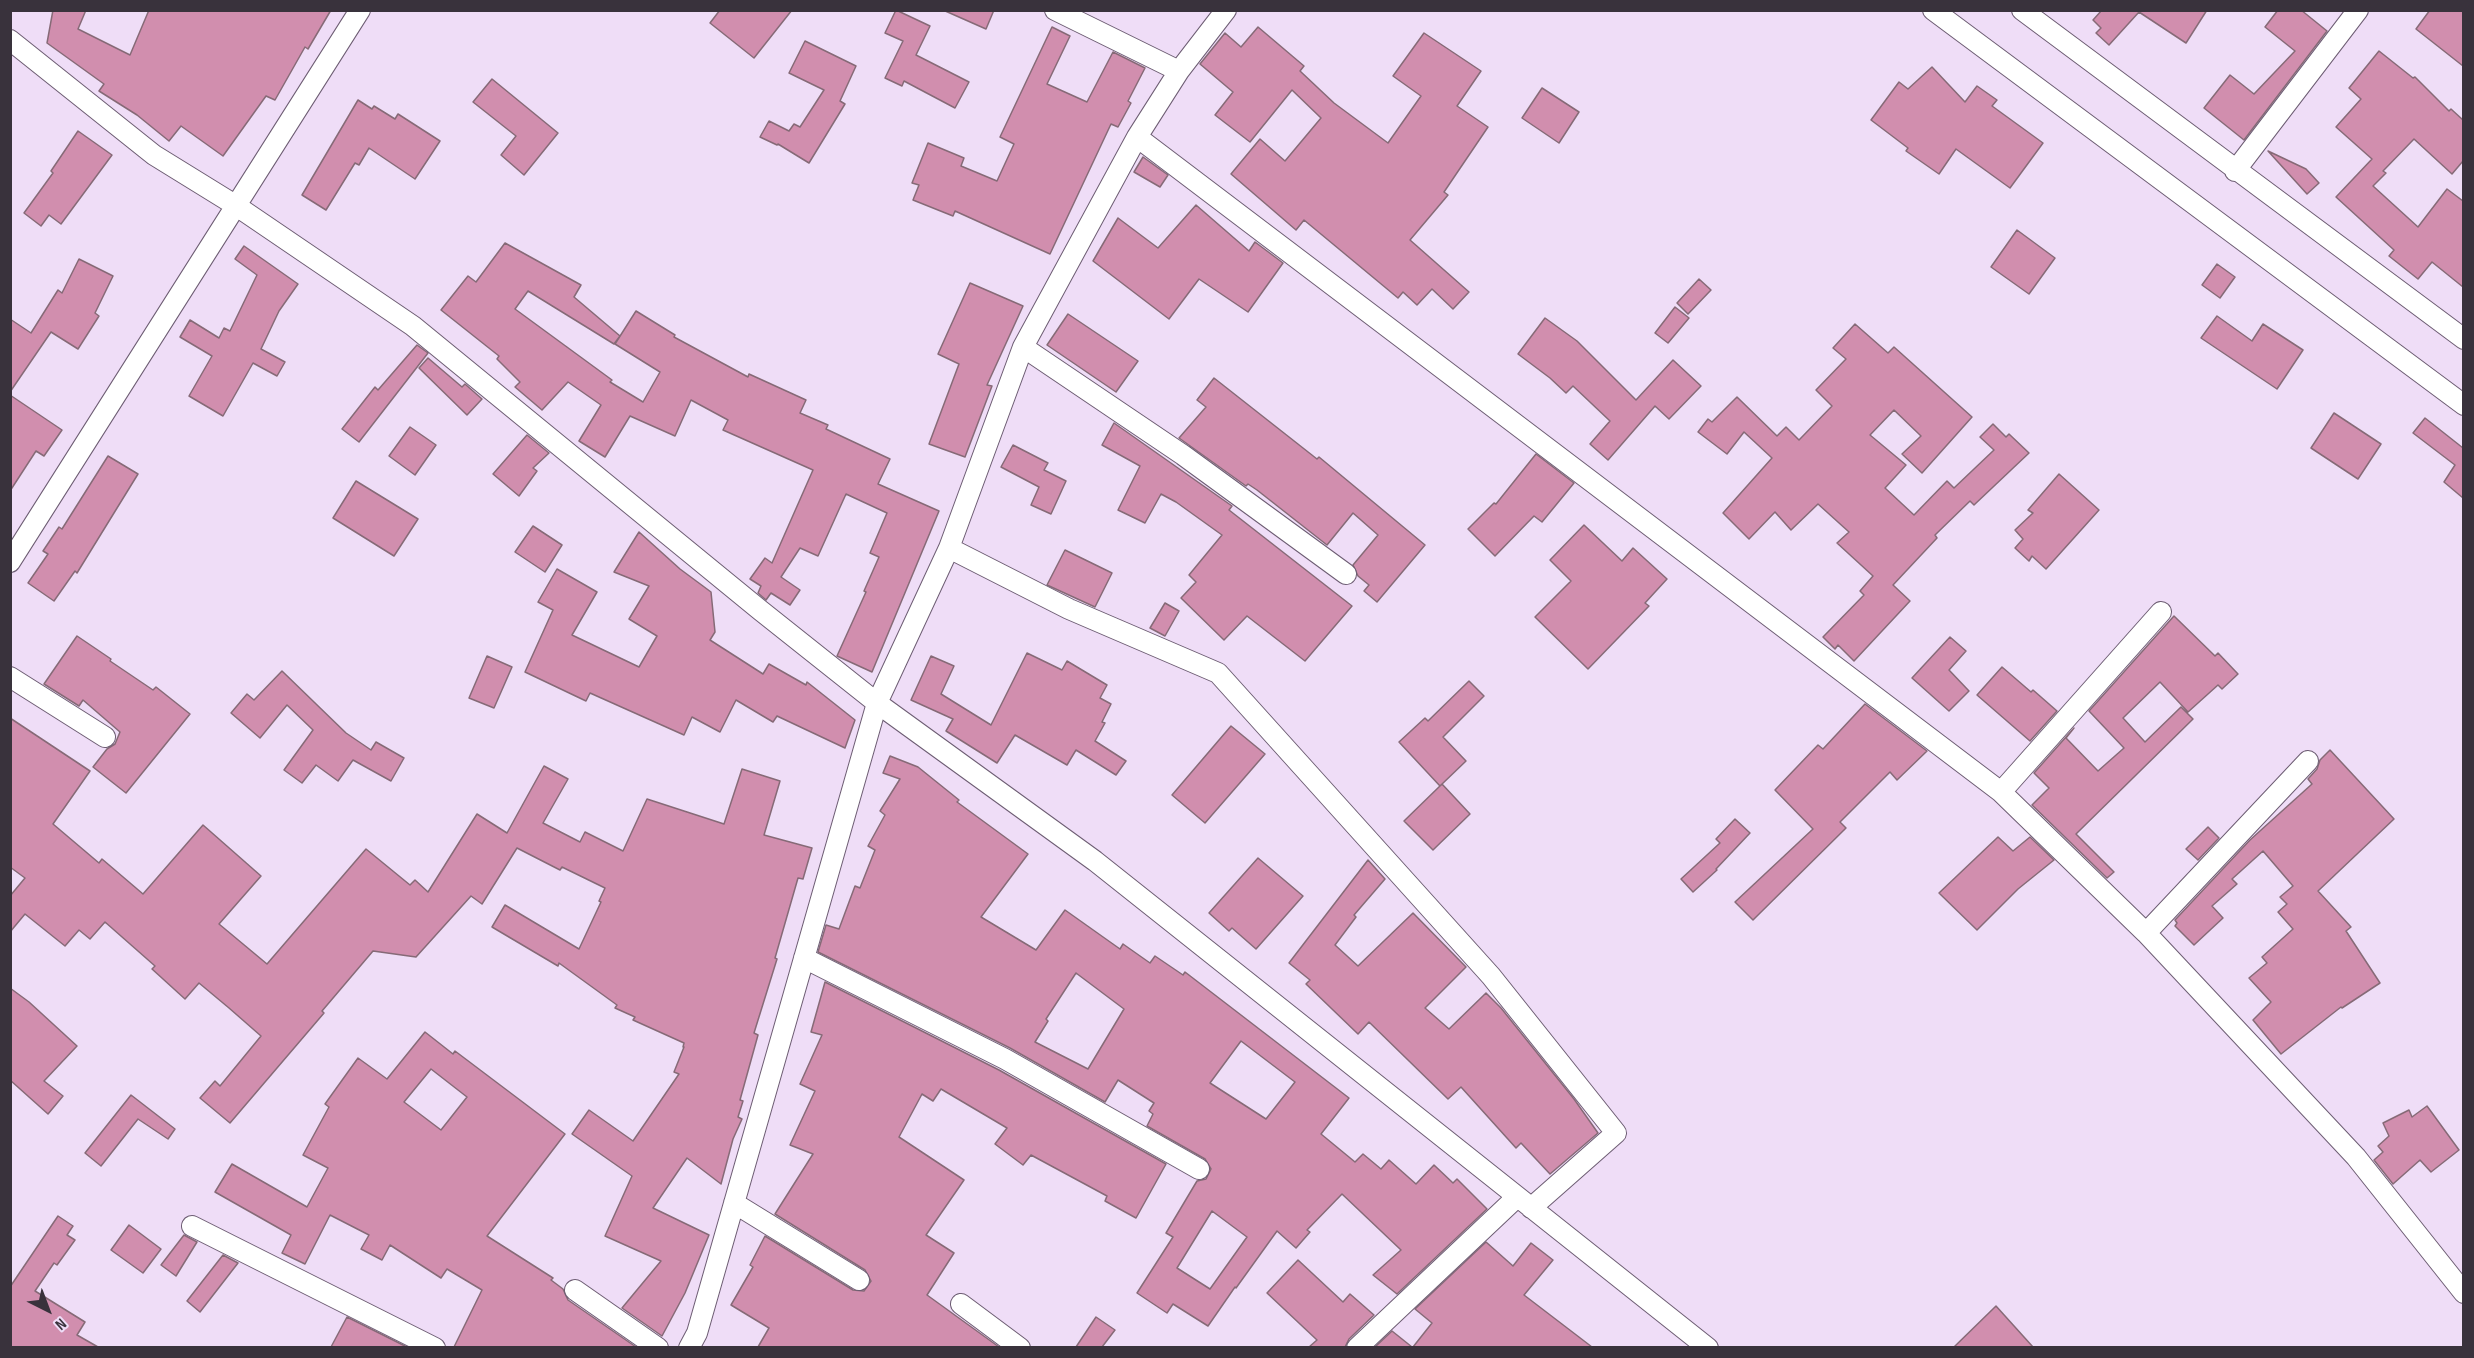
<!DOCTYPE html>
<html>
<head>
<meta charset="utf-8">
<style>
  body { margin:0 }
  #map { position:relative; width:2474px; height:1358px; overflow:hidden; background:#efddf7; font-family:"Sofia Sans Condensed",sans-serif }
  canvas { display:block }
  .frame { position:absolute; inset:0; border:12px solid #39323c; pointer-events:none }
  .north { position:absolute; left:18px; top:1280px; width:60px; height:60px; -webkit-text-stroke:4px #efddf7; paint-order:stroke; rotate:138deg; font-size:16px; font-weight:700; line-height:24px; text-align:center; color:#39323c }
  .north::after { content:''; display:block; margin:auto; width:21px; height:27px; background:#39323c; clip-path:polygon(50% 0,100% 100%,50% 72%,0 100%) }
</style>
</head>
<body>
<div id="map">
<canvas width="2474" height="1358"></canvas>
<div class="frame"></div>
<div class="north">N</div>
</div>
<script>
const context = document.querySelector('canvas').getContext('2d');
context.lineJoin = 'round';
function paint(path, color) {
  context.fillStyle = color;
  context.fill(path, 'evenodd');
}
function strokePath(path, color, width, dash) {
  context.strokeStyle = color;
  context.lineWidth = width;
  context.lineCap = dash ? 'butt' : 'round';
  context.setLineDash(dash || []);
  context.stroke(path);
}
const building = new Path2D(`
  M 53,10 L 86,10 L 78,29 L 130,55 L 149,10 L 331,10 L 308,49 L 305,47 L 275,100 L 266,96 L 223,156 L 181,126 L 169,141 L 137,115 L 99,91 L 104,84 L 47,43 Z
  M 720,10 L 792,10 L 754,58 L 710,23 Z
  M 896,10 L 930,26 L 916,55 L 969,82 L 955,108 L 904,81 L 902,86 L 885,78 L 903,41 L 885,33 Z
  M 943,10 L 994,10 L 986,29 Z
  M 2102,10 L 2207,10 L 2186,43 L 2139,12 L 2109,45 L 2096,33 L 2101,28 L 2093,20 Z
  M 2278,10 L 2301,10 L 2327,31 L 2244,140 L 2204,108 L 2230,75 L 2254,94 L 2295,51 L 2265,27 Z
  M 2430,10 L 2463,10 L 2463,66 L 2416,29 Z
  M 1052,27 L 1070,36 L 1047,84 L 1087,102 L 1113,52 L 1145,68 L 1128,101 L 1131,103 L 1118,127 L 1111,124 L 1050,254 L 955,211 L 953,216 L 913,200 L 919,185 L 912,183 L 928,143 L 964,158 L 961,166 L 997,181 L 1014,144 L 1000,137 Z
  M 1258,27 L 1304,66 L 1300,71 L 1334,103 L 1388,143 L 1421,96 L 1393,76 L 1424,33 L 1481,71 L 1457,106 L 1488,127 L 1444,192 L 1448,195 L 1410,240 L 1469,292 L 1453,309 L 1432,289 L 1417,305 L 1403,292 L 1398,298 L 1304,220 L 1296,230 L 1231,174 L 1260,139 L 1285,161 L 1321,118 L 1292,90 L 1250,142 L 1215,115 L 1233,92 L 1200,64 L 1225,33 L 1241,47 Z
  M 805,41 L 856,66 L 840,101 L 845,104 L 809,163 L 778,144 L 777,145 L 760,137 L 769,121 L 789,131 L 794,124 L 800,127 L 824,90 L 789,73 Z
  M 2379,51 L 2413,78 L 2415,77 L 2449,111 L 2451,109 L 2463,120 L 2463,161 L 2452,174 L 2414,139 L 2383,171 L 2386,173 L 2373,186 L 2418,227 L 2447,189 L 2463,201 L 2463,287 L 2432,262 L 2418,279 L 2389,256 L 2394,250 L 2336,197 L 2372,159 L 2336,127 L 2361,99 L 2349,88 Z
  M 1932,67 L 1965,102 L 1977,86 L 1997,100 L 1992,106 L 2043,143 L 2010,188 L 1956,149 L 1939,174 L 1906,151 L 1908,148 L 1871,120 L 1899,82 L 1908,89 Z
  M 492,79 L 558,133 L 524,175 L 501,155 L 516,136 L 473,102 Z
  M 1542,88 L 1579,112 L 1559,143 L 1522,118 Z
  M 358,100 L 372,109 L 374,106 L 395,119 L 398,114 L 440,141 L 415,179 L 369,148 L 359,165 L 355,163 L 326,210 L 302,195 Z
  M 78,131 L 112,155 L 61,224 L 49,215 L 41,226 L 24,213 L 53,173 L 51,171 Z
  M 2268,151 L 2306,169 L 2319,183 L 2307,194 Z
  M 1143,157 L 1168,175 L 1160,187 L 1134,172 Z
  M 1196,205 L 1249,251 L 1255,242 L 1283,263 L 1248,312 L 1199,279 L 1169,319 L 1093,261 L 1118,218 L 1158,248 Z
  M 2017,230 L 2055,258 L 2029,294 L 1991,267 Z
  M 505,243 L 581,285 L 574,297 L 620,336 L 614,344 L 528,291 L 515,309 L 612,380 L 610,382 L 643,402 L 660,372 L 615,344 L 636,311 L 675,335 L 674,337 L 748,377 L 749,374 L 806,400 L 800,413 L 828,425 L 826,429 L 890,459 L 878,484 L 939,511 L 872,672 L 837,656 L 866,592 L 864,591 L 879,557 L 870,553 L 887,513 L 846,494 L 818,556 L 800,548 L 781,577 L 800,590 L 790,605 L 771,593 L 766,600 L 758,593 L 761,586 L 750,579 L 765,558 L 772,563 L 813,470 L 723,430 L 728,420 L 691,400 L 675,436 L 630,416 L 605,457 L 579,441 L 601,405 L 568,382 L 542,410 L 515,387 L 520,382 L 497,359 L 499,356 L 441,310 L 468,276 L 476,282 Z
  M 244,246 L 298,284 L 279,311 L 261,349 L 285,362 L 277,376 L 253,363 L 223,416 L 189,396 L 212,356 L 180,337 L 190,320 L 219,338 L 224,328 L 230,331 L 257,275 L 235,259 Z
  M 79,259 L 113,276 L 95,313 L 99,316 L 78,349 L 51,332 L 10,392 L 10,319 L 31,333 L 58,290 L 62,293 Z
  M 2217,264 L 2235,277 L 2220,298 L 2202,285 Z
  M 1699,279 L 1711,290 L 1688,314 L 1677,303 Z
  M 970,283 L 1023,306 L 987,385 L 992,386 L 965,457 L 929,444 L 959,364 L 938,354 Z
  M 1675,307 L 1689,318 L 1668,343 L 1655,333 Z
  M 1068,314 L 1138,361 L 1116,392 L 1047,345 Z
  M 2217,316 L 2252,341 L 2263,324 L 2303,350 L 2277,389 L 2201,338 Z
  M 1545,318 L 1577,341 L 1636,400 L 1673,360 L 1701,386 L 1669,419 L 1655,406 L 1608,460 L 1590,444 L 1610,421 L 1573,386 L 1566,393 L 1550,378 L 1518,354 Z
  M 1855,324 L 1888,353 L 1894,347 L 1972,417 L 1922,473 L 1902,454 L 1921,436 L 1894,410 L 1870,435 L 1906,465 L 1885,488 L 1914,515 L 1947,481 L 1954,488 L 1994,450 L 1980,437 L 1993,424 L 2006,437 L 2009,434 L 2029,453 L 1974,505 L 1970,501 L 1935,535 L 1937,538 L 1893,585 L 1910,601 L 1854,661 L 1838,645 L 1835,649 L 1823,637 L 1864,595 L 1860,591 L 1873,576 L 1837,543 L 1849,532 L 1818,504 L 1791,530 L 1775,512 L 1749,539 L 1723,513 L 1772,458 L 1744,432 L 1727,454 L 1698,432 L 1708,419 L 1712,422 L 1737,397 L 1777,436 L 1786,427 L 1799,440 L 1832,406 L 1816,390 L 1846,359 L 1833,348 Z
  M 417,345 L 428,353 L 359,442 L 342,429 L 375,387 L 378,390 Z
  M 428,358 L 462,387 L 465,384 L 482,399 L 467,415 L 419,368 Z
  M 1214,378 L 1317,459 L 1319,457 L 1425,545 L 1377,602 L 1364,591 L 1369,585 L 1358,576 L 1353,565 L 1378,535 L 1353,513 L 1327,545 L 1257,490 L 1248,484 L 1246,486 L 1179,438 L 1206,407 L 1197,400 Z
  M 10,395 L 62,430 L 44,456 L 36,451 L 10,491 Z
  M 2334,413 L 2381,444 L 2358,479 L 2311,448 Z
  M 2425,418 L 2463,448 L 2463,498 L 2444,482 L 2455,465 L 2413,433 Z
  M 1114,423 L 1232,506 L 1229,510 L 1352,606 L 1305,661 L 1247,616 L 1224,640 L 1181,598 L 1196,582 L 1189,575 L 1222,535 L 1176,502 L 1161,494 L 1145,523 L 1118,510 L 1140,466 L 1102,445 Z
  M 410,427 L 436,445 L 415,475 L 389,456 Z
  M 527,435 L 549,453 L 533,468 L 537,471 L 519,496 L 493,474 Z
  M 1013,445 L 1048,463 L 1044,470 L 1066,481 L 1051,514 L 1031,505 L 1039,487 L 1001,467 Z
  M 1536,454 L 1574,483 L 1542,522 L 1534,516 L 1495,556 L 1468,529 L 1494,503 L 1496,504 Z
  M 108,456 L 138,474 L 77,573 L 75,571 L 54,601 L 28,583 L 48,554 L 43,551 L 59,527 L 62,529 Z
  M 2059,474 L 2099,510 L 2046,569 L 2032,556 L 2029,561 L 2015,548 L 2023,539 L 2015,530 L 2033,513 L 2028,510 Z
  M 356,481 L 418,519 L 394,556 L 333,518 Z
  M 1584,525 L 1622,561 L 1633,548 L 1667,579 L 1645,603 L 1649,606 L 1588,669 L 1535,617 L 1571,581 L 1550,560 Z
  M 533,526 L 562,545 L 545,572 L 515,552 Z
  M 639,532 L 680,569 L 711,592 L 715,632 L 710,640 L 763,674 L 769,664 L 806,685 L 807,682 L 855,720 L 845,748 L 777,716 L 773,722 L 736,700 L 720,732 L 692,717 L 684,735 L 590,693 L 586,701 L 525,672 L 553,610 L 538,602 L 557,569 L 597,592 L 572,635 L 639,667 L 657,636 L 629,619 L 649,586 L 614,572 Z
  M 1065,550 L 1112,573 L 1095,607 L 1047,585 Z
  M 1165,603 L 1179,611 L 1165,636 L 1150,628 Z
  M 2174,616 L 2215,656 L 2218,653 L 2238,674 L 2222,689 L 2218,685 L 2188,712 L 2160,682 L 2123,718 L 2145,742 L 2181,707 L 2193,719 L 2076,834 L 2114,872 L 2107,878 L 2032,805 L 2049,788 L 2034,773 L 2074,728 L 2066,738 L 2098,771 L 2124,748 L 2089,711 Z
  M 77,636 L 111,659 L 110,661 L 153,690 L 156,687 L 190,714 L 126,793 L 93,767 L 107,749 L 115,744 L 120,732 L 83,700 L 79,706 L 44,684 Z
  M 1950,637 L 1966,651 L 1949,670 L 1969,691 L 1949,711 L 1912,678 Z
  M 1027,653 L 1062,670 L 1067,661 L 1107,685 L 1100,698 L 1111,704 L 1102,722 L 1105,723 L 1095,741 L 1126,761 L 1116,775 L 1076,750 L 1067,765 L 1015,735 L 997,763 L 946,731 L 953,719 L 911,700 L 931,656 L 954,666 L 941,694 L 991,725 Z
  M 487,656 L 512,667 L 494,708 L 469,698 Z
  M 2002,667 L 2031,692 L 2033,690 L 2057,711 L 2030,741 L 1977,695 Z
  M 282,671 L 346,733 L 371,750 L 376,742 L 404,758 L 391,781 L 353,760 L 338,781 L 316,765 L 302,783 L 284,770 L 313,730 L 287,705 L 260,738 L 231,713 L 247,694 L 254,700 Z
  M 1469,681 L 1484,696 L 1443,737 L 1466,761 L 1440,786 L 1399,742 L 1425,718 L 1428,721 Z
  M 1865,704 L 1927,751 L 1897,780 L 1890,772 L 1840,822 L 1846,828 L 1753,920 L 1735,902 L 1813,829 L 1775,790 L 1818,745 L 1823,749 Z
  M 10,718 L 90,771 L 53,824 L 99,863 L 102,859 L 143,894 L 203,825 L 261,876 L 219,924 L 267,964 L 366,849 L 410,885 L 415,880 L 428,892 L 477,814 L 507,833 L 544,766 L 568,779 L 543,823 L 580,842 L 585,832 L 623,851 L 647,799 L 724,824 L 742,769 L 780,781 L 764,835 L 812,848 L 803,879 L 798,878 L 775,958 L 777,959 L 754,1033 L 758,1035 L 740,1100 L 743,1101 L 738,1117 L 742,1119 L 733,1139 L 721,1184 L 687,1158 L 653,1208 L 709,1235 L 685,1293 L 662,1336 L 622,1308 L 661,1261 L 605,1236 L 632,1176 L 572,1134 L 589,1110 L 633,1141 L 679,1074 L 674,1072 L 684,1047 L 683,1047 L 684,1043 L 633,1020 L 635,1017 L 615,1008 L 617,1005 L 559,963 L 558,966 L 492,927 L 505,905 L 579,949 L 601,902 L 599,901 L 605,888 L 562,867 L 560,870 L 517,848 L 482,904 L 471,896 L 416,957 L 373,951 L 322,1011 L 324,1013 L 230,1123 L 200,1098 L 215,1081 L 220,1086 L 261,1036 L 229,1008 L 199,983 L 185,999 L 152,969 L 155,966 L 105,922 L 90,939 L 79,930 L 65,946 L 25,914 L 10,932 L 10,896 L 25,878 L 10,867 Z
  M 1231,726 L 1265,754 L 1205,823 L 1172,795 Z
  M 2330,750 L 2394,819 L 2318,891 L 2351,927 L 2346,931 L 2380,983 L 2342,1008 L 2341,1007 L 2281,1054 L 2253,1020 L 2271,1002 L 2249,978 L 2267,963 L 2262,957 L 2293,929 L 2278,912 L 2287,904 L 2280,897 L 2293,886 L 2263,851 L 2232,879 L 2237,884 L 2212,906 L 2223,918 L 2194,945 L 2175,926 L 2177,923 L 2175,920 L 2250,840 L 2312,784 L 2308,779 L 2317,769 L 2320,760 Z
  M 890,756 L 918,767 L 959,800 L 957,802 L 1028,854 L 981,917 L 1036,950 L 1065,910 L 1120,949 L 1123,944 L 1150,963 L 1155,956 L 1183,975 L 1185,972 L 1349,1098 L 1321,1134 L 1355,1162 L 1363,1154 L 1381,1169 L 1389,1160 L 1416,1184 L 1434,1165 L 1453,1183 L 1457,1179 L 1487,1209 L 1397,1294 L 1373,1275 L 1401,1250 L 1342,1194 L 1307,1230 L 1310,1232 L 1296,1248 L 1277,1231 L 1236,1288 L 1235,1287 L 1208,1326 L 1173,1304 L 1167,1313 L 1137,1293 L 1173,1237 L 1166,1233 L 1197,1181 L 1206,1179 L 1211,1169 L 1205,1159 L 1147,1126 L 1153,1114 L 1149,1111 L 1154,1103 L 1118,1080 L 1105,1102 L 1010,1048 L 818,952 L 826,925 L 839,929 L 855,886 L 860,888 L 875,850 L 868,846 L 885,815 L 880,811 L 900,779 L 883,773 ZM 1076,973 L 1124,1009 L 1088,1069 L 1035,1042 L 1048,1021 L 1046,1019 ZM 1241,1041 L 1295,1082 L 1266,1119 L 1210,1083 ZM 1212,1211 L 1247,1237 L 1210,1289 L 1177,1268 Z
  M 1442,784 L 1470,814 L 1433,850 L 1404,821 Z
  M 1735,819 L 1750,833 L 1716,869 L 1717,870 L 1693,892 L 1681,879 L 1720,843 L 1716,839 Z
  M 2208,827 L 2219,838 L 2198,860 L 2186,849 Z
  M 1998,837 L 2013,851 L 2030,837 L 2054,860 L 2018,889 L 1977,930 L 1939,893 Z
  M 1258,858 L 1303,896 L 1256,949 L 1232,928 L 1229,931 L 1209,913 Z
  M 1368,860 L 1385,879 L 1354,915 L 1356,917 L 1335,945 L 1358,966 L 1413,913 L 1466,967 L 1425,1008 L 1449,1029 L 1486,993 L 1501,1008 L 1574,1099 L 1598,1133 L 1550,1174 L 1521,1143 L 1516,1148 L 1461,1087 L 1448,1099 L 1369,1022 L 1358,1034 L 1306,984 L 1310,980 L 1289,963 Z
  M 825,982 L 999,1070 L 1166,1164 L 1136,1218 L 1105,1201 L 1107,1196 L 1031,1155 L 1023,1165 L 995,1144 L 1007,1128 L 941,1089 L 933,1101 L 922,1094 L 899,1137 L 964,1180 L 926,1235 L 954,1253 L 927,1295 L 999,1347 L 758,1347 L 769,1328 L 731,1305 L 753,1267 L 750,1265 L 765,1236 L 853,1290 L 864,1291 L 871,1281 L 865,1270 L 775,1214 L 813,1154 L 790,1145 L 815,1091 L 800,1084 L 822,1035 L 811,1032 Z
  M 10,988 L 29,1002 L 77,1046 L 44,1081 L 63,1096 L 48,1114 L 10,1080 Z
  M 425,1032 L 453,1054 L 455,1051 L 565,1134 L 487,1236 L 553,1278 L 551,1280 L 563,1289 L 568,1300 L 636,1347 L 454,1347 L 482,1290 L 447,1269 L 441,1278 L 390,1245 L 382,1260 L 361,1249 L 369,1235 L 330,1215 L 305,1264 L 282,1253 L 291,1235 L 215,1192 L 232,1164 L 307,1207 L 328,1168 L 303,1155 L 329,1107 L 325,1104 L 358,1058 L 387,1079 ZM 431,1069 L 467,1097 L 441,1130 L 404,1102 Z
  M 131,1095 L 175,1129 L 168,1139 L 138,1119 L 101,1166 L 85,1153 Z
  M 2427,1106 L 2459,1150 L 2431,1172 L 2420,1160 L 2393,1184 L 2374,1160 L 2383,1152 L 2378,1146 L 2389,1136 L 2383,1123 L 2409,1110 L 2412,1117 Z
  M 58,1216 L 73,1226 L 67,1235 L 75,1240 L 57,1265 L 54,1263 L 35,1291 L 85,1322 L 77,1335 L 98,1347 L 10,1347 L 10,1287 Z
  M 129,1225 L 161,1249 L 143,1273 L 111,1250 Z
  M 184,1235 L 197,1242 L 176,1276 L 161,1265 Z
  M 1486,1242 L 1513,1266 L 1531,1243 L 1553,1260 L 1524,1295 L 1592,1347 L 1413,1347 L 1432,1323 L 1415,1309 Z
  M 223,1255 L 238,1263 L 200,1312 L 187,1301 Z
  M 1298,1260 L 1343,1302 L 1350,1294 L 1374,1315 L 1349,1339 L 1345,1347 L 1309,1347 L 1317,1340 L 1267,1293 Z
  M 1996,1306 L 2033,1347 L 1954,1347 Z
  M 347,1317 L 407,1347 L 331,1347 Z
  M 1096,1317 L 1115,1330 L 1102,1347 L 1076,1347 Z
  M 1392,1331 L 1412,1347 L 1375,1347 Z`);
paint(building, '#d18eae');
strokePath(building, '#866a77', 1.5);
const minor = new Path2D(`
  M 1055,10 L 1179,71
  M 1933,10 L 2464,405
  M 2022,10 L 2464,339
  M 10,40 L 154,155 L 235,205 L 413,326 L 760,610 L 877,703 L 1095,861 L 1708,1348
  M 1137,137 L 2001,792 L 2146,933 L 2356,1157 L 2464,1293
  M 2235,171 L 2358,10
  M 1023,347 L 1183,455 L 1346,574
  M 949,548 L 1069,609 L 1218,673 L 1491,976 L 1616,1133 L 1531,1208
  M 10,562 L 360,10
  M 10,677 L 105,737
  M 2001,792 L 2161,612
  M 2146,933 L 2308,761
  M 804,958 L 1005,1059 L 1199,1169
  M 734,1203 L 859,1280
  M 192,1226 L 435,1348
  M 575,1290 L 658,1348
  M 961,1304 L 1020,1348
  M 689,1348 L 697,1333 L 877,703 L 949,548 L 1023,347 L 1137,137 L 1179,71 L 1226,10
  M 1357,1348 L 1517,1197`);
strokePath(minor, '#6d5d73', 22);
strokePath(minor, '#fff', 20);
</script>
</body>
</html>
